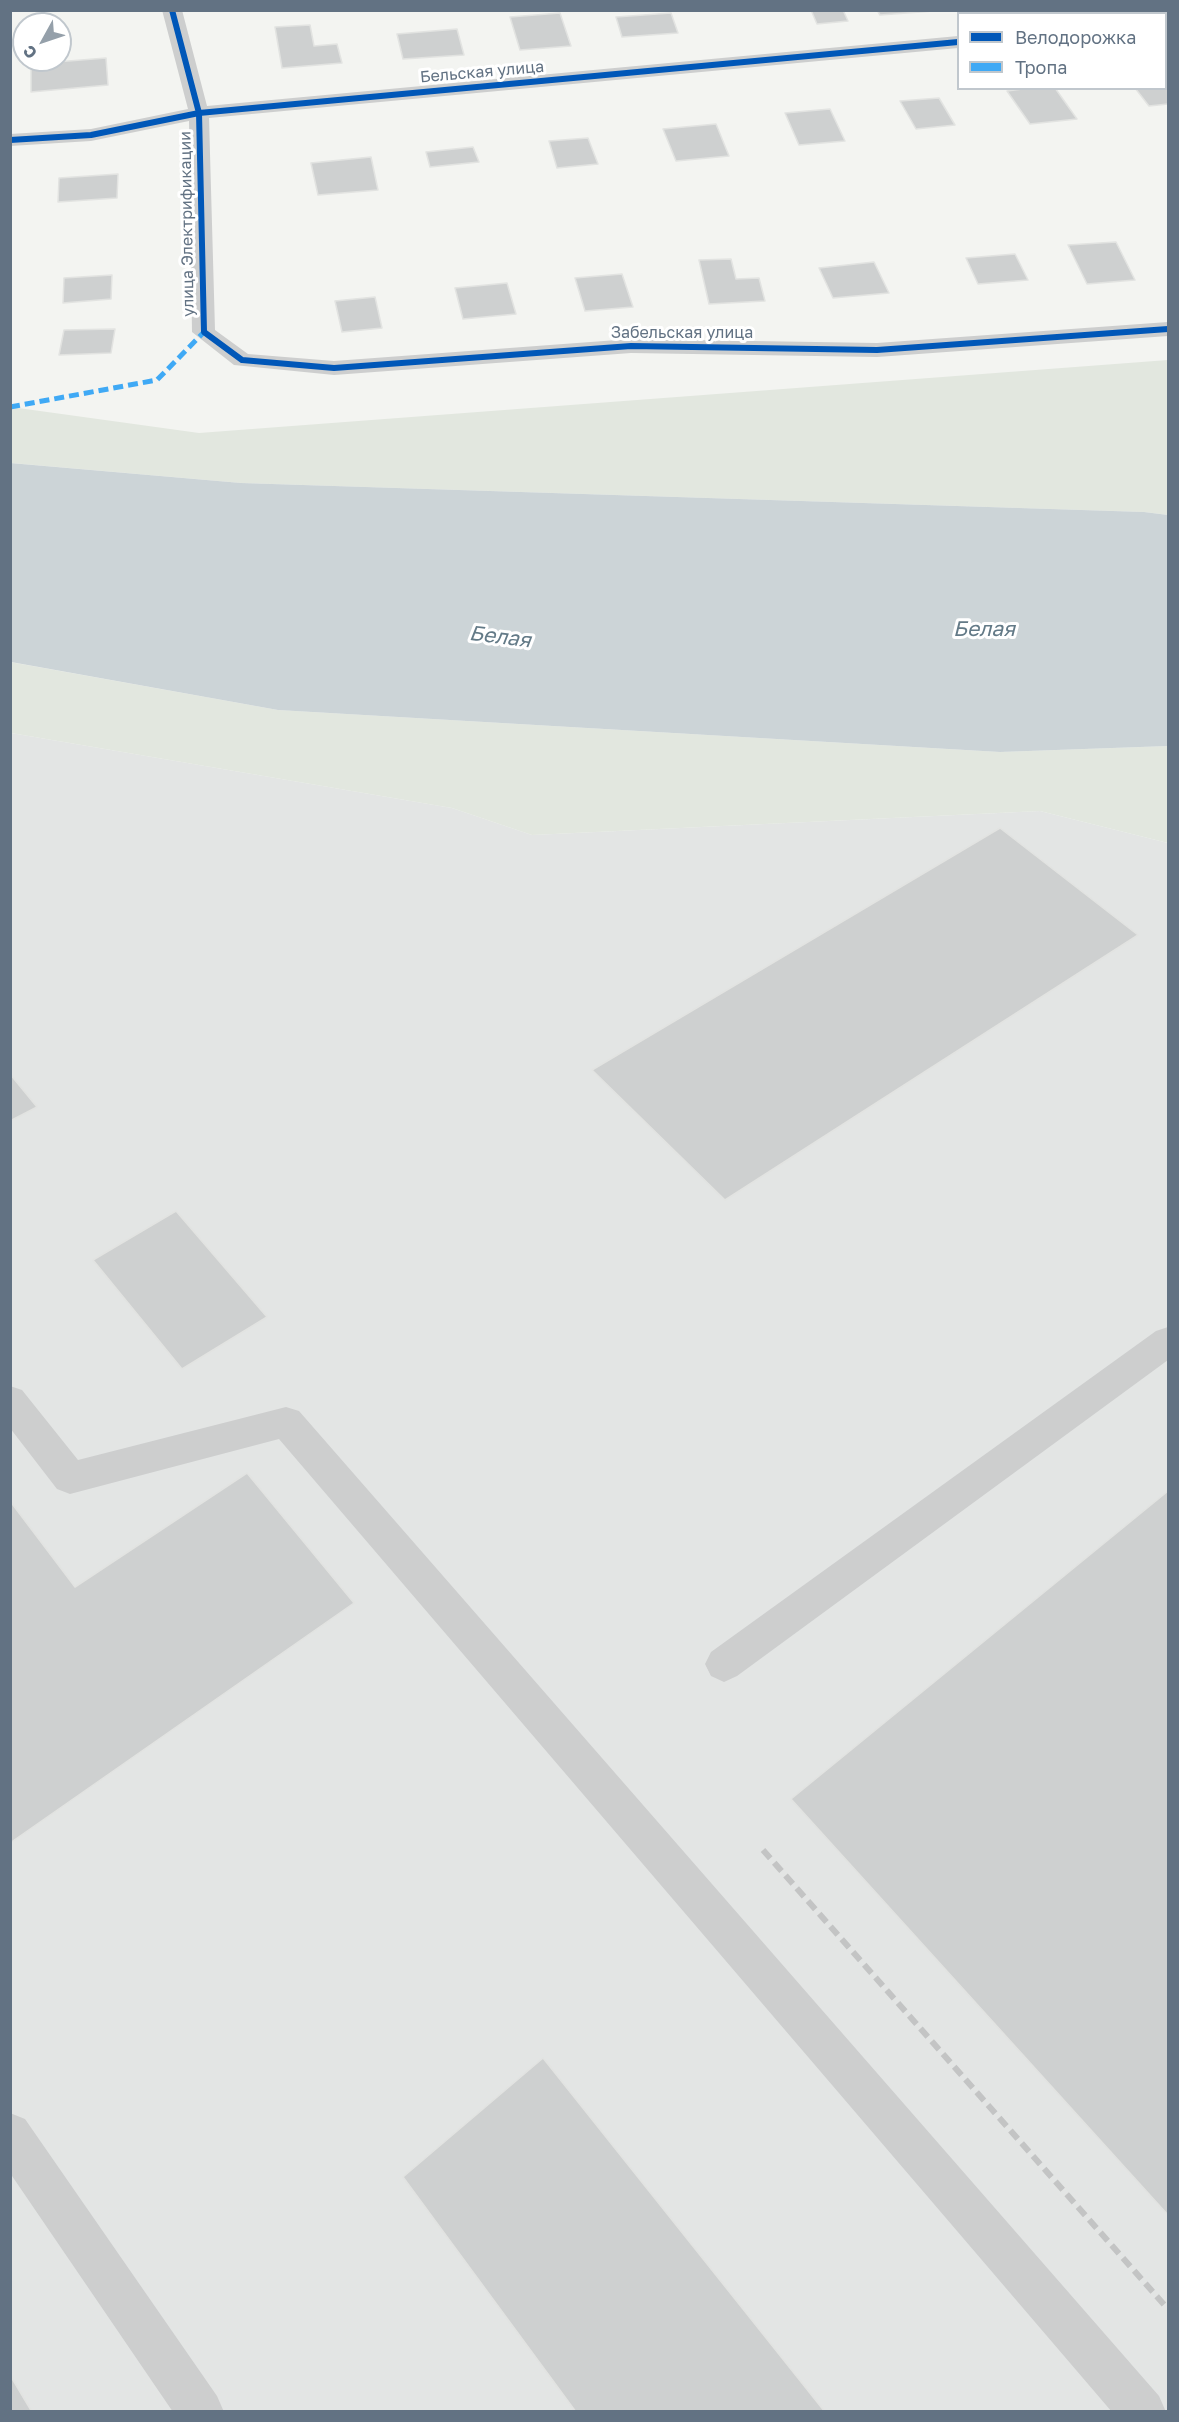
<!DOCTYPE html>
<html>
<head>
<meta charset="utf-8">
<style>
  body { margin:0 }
  #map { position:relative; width:1179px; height:2422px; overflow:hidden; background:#f3f4f1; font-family:"Golos Text",sans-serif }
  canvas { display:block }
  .frame { position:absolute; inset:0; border:12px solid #627283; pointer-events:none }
  .legend { position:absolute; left:957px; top:12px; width:210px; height:78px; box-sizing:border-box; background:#fff; border:2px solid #c0c7cd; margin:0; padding:8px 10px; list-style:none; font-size:18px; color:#627283 }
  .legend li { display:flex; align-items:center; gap:12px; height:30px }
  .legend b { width:30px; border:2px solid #c0c7cd }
  .north { position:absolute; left:12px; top:12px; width:60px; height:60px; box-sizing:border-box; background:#fff; border:2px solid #c0c7cd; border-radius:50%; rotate:230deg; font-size:16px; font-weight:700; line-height:24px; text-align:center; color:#627283 }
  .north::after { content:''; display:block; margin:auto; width:21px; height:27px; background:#95a0aa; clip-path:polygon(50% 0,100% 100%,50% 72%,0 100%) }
</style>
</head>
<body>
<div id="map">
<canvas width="1179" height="2422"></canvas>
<div class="frame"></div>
<ul class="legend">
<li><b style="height:8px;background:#0057b8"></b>Велодорожка</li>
<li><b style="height:8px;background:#3fa9f5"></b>Тропа</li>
</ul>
<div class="north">С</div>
</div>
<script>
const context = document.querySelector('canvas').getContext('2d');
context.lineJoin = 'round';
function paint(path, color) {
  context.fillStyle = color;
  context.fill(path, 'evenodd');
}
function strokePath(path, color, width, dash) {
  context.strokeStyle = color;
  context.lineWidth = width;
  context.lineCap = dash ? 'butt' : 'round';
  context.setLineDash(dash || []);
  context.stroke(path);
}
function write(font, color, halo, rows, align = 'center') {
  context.font = font + ' "Golos Text",sans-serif';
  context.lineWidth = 6;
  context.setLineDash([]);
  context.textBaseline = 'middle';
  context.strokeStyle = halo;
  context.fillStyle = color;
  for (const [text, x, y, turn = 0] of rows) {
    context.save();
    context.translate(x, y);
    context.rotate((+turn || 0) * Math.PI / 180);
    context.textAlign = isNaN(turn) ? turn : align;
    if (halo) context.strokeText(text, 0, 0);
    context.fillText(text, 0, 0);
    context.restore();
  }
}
paint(new Path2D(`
  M 11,733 L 452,808 L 532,835 L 1040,811 L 1168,843 L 1168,2411 L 11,2411 Z`), '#e3e5e4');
paint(new Path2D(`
  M 1168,360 L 1168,515 L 1144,512 L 241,483 L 11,463 L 11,407 L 199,433 Z
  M 10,662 L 278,710 L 1000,752 L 1168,746 L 1168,843 L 1040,811 L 532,835 L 452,808 L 11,733 Z`), '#e2e7df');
paint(new Path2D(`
  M 10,463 L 241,483 L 1144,512 L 1168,515 L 1168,746 L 1000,752 L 278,710 L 11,662 Z`), '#ccd4d7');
const building = new Path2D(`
  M 811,10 L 843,10 L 848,21 L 817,24 Z
  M 877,10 L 933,10 L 934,11 L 880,15 Z
  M 560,13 L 571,46 L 520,50 L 510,17 Z
  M 671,13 L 678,33 L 622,37 L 616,17 Z
  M 310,25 L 314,46 L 337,44 L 342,63 L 282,68 L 275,27 Z
  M 457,29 L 464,55 L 403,59 L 397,34 Z
  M 106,58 L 108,85 L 31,92 L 31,64 Z
  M 1166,75 L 1168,75 L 1168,104 L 1149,106 L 1135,88 L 1166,88 Z
  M 1030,88 L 1055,88 L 1077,119 L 1030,124 L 1007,91 Z
  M 939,98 L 955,125 L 916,129 L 900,101 Z
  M 830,109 L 845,141 L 799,145 L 785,113 Z
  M 716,124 L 729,156 L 676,161 L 663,129 Z
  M 588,138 L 598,164 L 557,168 L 549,141 Z
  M 473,147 L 479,162 L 430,167 L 426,152 Z
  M 371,157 L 378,190 L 318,195 L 311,163 Z
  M 118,174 L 117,198 L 58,202 L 59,178 Z
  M 1116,242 L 1135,280 L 1087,284 L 1068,245 Z
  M 1015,254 L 1028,280 L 978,284 L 966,258 Z
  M 731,259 L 736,279 L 759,278 L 765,301 L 709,304 L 699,260 Z
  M 874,262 L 889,293 L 833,298 L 819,268 Z
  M 622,274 L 633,307 L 585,311 L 575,278 Z
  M 112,275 L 111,299 L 63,303 L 64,278 Z
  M 507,283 L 516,314 L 463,319 L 455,288 Z
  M 375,297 L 382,328 L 342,332 L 335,301 Z
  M 115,329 L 111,353 L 59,355 L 64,330 Z
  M 1000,828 L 1138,935 L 725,1200 L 592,1070 Z
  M 10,1074 L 37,1107 L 10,1121 Z
  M 176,1211 L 267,1317 L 182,1369 L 93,1260 Z
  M 247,1473 L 354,1603 L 10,1843 L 10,1501 L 75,1587 Z
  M 1168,1491 L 1168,2215 L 791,1799 Z
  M 543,2058 L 825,2412 L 576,2412 L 403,2177 Z
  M 10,2375 L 32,2412 L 10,2412 Z`);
paint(building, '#ced0d0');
strokePath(building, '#e2e3e1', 1.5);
paint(new Path2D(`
  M 162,10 L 182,10 L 207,106 L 958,36 L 958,48 L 209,118 L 215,330 L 248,354 L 334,361 L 631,339 L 877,343 L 1168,322 L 1168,336 L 877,357 L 631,353 L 334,375 L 234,365 L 192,332 L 189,121 L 91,141 L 10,146 L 10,134 L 91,129 L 188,109 Z
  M 1168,16 L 1168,28 L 1166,29 L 1166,17 Z
  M 1168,1327 L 1168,1360 L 737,1676 L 724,1682 L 711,1676 L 705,1664 L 711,1652 L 1156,1331 Z
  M 10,1386 L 22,1390 L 78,1460 L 286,1407 L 299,1411 L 1159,2396 L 1166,2412 L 1112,2412 L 279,1439 L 70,1494 L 57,1489 L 10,1428 Z
  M 10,2113 L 25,2119 L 217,2396 L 224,2412 L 173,2412 L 10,2173 Z`), '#cdcece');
strokePath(new Path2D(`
  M 763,1850 L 1168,2309`), '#c3c4c4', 6, [11, 6]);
strokePath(new Path2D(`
  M 10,407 L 157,380 L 204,332`), '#3fa9f5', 5, [10, 5]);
strokePath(new Path2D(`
  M 172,10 L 199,113 L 204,332 L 242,360 L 334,368 L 631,346 L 877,350 L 1168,329
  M 10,140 L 91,135 L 199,113 L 958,42`), '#0057b8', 6);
write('16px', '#627283', '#fff', [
  ["Бельская улица",482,72,-5],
  ["улица Электрификации",187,224,-91],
  ["Забельская улица",682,333]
]);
write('italic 21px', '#637a87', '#fff', [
  ["Белая",984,629],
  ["Белая",500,637,7]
]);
</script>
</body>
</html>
